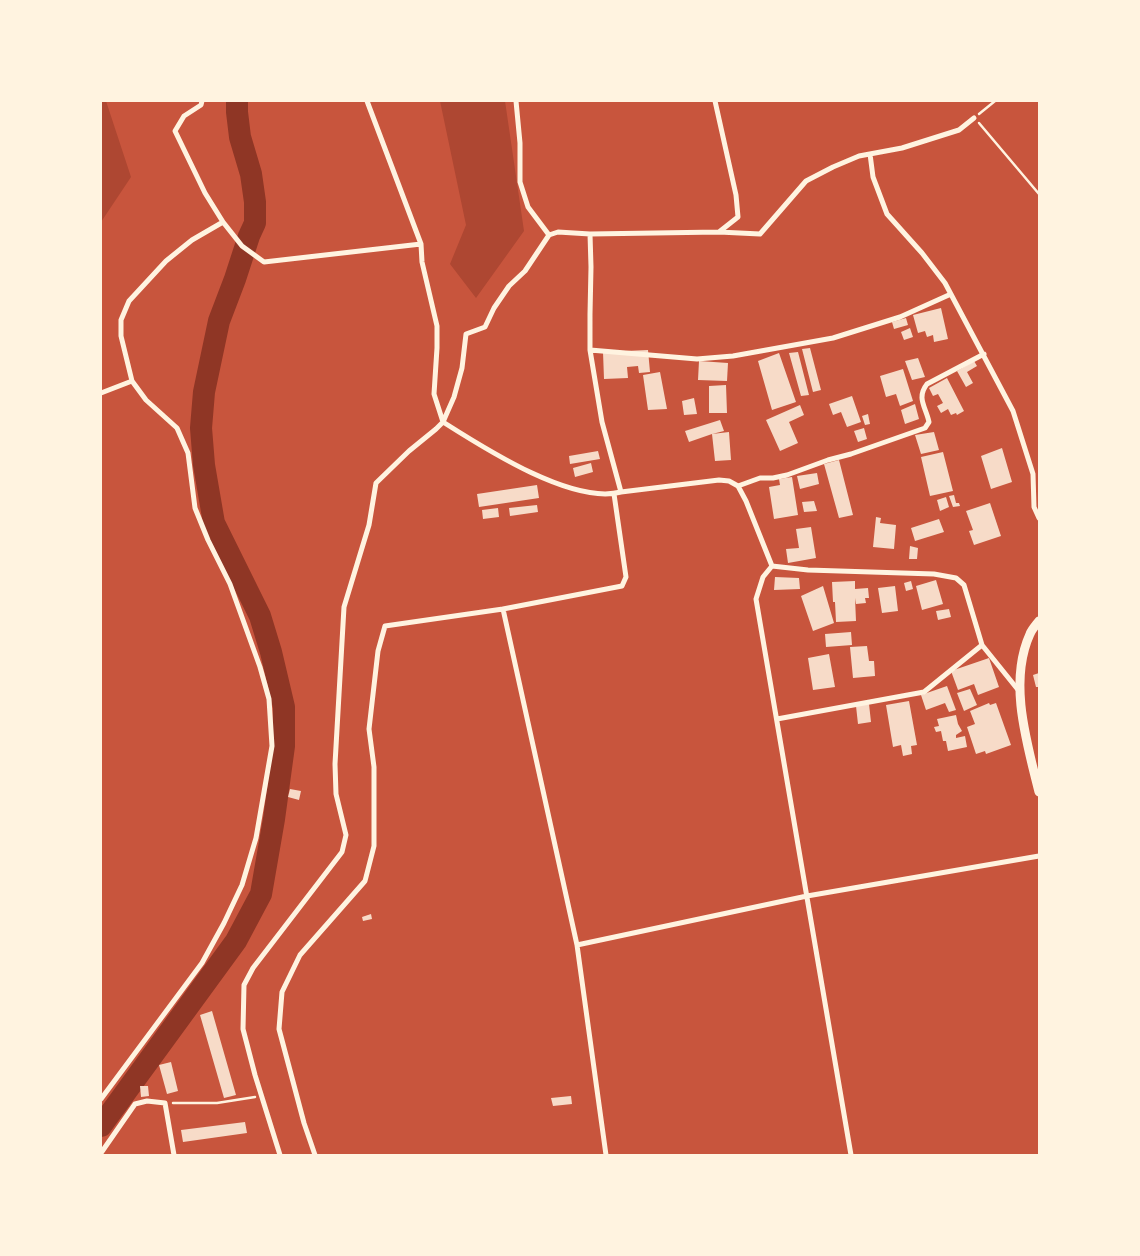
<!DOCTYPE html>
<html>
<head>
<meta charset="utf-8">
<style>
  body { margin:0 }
  #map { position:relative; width:1140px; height:1256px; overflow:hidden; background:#c8553d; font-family:Lato,sans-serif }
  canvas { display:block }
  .frame { position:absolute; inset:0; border:102px solid #fff3e0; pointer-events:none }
</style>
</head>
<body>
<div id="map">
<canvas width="1140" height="1256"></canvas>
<div class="frame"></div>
</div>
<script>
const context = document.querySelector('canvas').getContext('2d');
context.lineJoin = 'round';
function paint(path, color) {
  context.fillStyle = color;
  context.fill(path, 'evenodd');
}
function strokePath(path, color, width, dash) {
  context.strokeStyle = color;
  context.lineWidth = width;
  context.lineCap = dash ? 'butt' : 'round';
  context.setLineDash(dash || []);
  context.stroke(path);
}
paint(new Path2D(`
  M 101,101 L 106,101 L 131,177 L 101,222 Z
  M 440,101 L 505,101 L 524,231 L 476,298 L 450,264 L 466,225 Z`), '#ae4732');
strokePath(new Path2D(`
  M 101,1126 L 236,941 L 261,894 L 274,819 L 284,746 L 284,707 L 271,652 L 260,616 L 214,523 L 204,465 L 201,428 L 204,392 L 219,321 L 235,279 L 249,236 L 255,223 L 255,202 L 251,174 L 240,137 L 237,112 L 237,101`), '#8f3625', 22);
paint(new Path2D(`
  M 941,308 L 948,339 L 934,342 L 933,335 L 927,337 L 925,331 L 918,333 L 913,315 Z
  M 906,318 L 908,325 L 894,329 L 892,322 Z
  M 910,328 L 913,337 L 904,340 L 901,332 Z
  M 810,348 L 821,390 L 813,392 L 802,349 Z
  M 648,350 L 650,372 L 639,373 L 638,366 L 627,367 L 628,378 L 604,379 L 603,352 Z
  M 798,352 L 809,395 L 801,396 L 789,353 Z
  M 779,353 L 796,402 L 772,410 L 758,361 Z
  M 918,358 L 925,377 L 912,380 L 905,361 Z
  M 699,361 L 728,363 L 727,381 L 698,380 Z
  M 974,361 L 977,366 L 967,372 L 973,383 L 966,387 L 957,371 Z
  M 903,369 L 913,401 L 900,406 L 896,394 L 886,397 L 880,376 Z
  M 660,372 L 667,409 L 648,410 L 643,375 Z
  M 947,378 L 964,411 L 957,415 L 956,413 L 951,415 L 948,409 L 941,413 L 937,406 L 943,403 L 938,394 L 933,396 L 929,388 Z
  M 726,385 L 727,413 L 709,413 L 709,386 Z
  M 852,396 L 861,422 L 847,427 L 841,412 L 833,415 L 829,404 Z
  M 694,398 L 697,414 L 684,415 L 682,401 Z
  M 915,404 L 919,419 L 905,424 L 901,410 Z
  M 800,405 L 804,415 L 789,422 L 798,443 L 780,451 L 766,420 Z
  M 868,414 L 870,424 L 865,425 L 862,416 Z
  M 720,420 L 724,431 L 712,434 L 689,442 L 685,431 Z
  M 864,428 L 867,439 L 858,442 L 854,431 Z
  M 729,432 L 731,460 L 715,461 L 712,434 Z
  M 934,432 L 939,450 L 921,454 L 915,435 Z
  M 1002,448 L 1012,482 L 991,489 L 981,456 Z
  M 598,451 L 600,459 L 570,464 L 569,456 Z
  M 943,452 L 953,491 L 930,496 L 921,457 Z
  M 839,460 L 853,515 L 839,518 L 824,464 Z
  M 591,463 L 593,472 L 575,477 L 573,468 Z
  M 817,473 L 819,484 L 800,489 L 797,476 Z
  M 792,477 L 798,515 L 774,519 L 769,487 L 780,485 L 779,479 Z
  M 537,485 L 539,498 L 479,507 L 477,494 Z
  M 954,495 L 956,503 L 959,503 L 960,506 L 953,507 L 949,496 Z
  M 946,497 L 949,507 L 940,511 L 937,500 Z
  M 814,501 L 817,511 L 804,512 L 802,502 Z
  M 990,503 L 1001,536 L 974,545 L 969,531 L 973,530 L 966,511 Z
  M 537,505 L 538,512 L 510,516 L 509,508 Z
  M 498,508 L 499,517 L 483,519 L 482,510 Z
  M 876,517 L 881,518 L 880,523 L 896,525 L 894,549 L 873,547 Z
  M 939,519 L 944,532 L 915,541 L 911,528 Z
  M 811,527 L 816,558 L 788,563 L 786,549 L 799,548 L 796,529 Z
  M 910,546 L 918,548 L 917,559 L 909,559 Z
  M 775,577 L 799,578 L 800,589 L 774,590 Z
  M 936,580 L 943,604 L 922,610 L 916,586 Z
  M 855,581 L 855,589 L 868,588 L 869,598 L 865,598 L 866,603 L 856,604 L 855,598 L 856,621 L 836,622 L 835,602 L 833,602 L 832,582 Z
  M 911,581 L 913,589 L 906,591 L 904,583 Z
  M 823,586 L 834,623 L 813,631 L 801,596 Z
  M 895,586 L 898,611 L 882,613 L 878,588 Z
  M 949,609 L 951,617 L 938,620 L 936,611 Z
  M 851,632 L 852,645 L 826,647 L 825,634 Z
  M 867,646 L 869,661 L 874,661 L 875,676 L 853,678 L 850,647 Z
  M 829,654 L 835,687 L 813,690 L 808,658 Z
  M 989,658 L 999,687 L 978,695 L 974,684 L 958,690 L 951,671 Z
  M 1039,673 L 1039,687 L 1036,687 L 1033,675 Z
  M 947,686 L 956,710 L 949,712 L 945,703 L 926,710 L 921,695 Z
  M 970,689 L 977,705 L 964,711 L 957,693 Z
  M 909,701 L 917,745 L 911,746 L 912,754 L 903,756 L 901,745 L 893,747 L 886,705 Z
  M 989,703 L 990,705 L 996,703 L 1011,745 L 986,754 L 985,751 L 976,754 L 967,727 L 975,724 L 970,711 Z
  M 869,704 L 871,722 L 858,724 L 856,706 Z
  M 956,715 L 958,724 L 962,731 L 956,735 L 956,738 L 965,736 L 967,747 L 948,751 L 946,741 L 943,741 L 941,731 L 936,732 L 934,727 L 939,726 L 937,719 Z
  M 290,789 L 301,791 L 299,800 L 288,797 Z
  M 371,914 L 372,919 L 363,921 L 362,917 Z
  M 212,1011 L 236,1095 L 224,1098 L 200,1015 Z
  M 171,1062 L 178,1091 L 167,1094 L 159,1065 Z
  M 140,1086 L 148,1086 L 149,1096 L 141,1097 Z
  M 571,1096 L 572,1104 L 553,1106 L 551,1098 Z
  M 245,1122 L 247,1133 L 183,1142 L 181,1130 Z`), '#f7dbc8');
strokePath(new Path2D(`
  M 979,114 L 995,101
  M 979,123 L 1039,194
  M 173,1103 L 217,1103 L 255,1097`), '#fff3e0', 2.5);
strokePath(new Path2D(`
  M 202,101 L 201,105 L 184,116 L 175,131 L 205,193 L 223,222 L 242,246 L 264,262 L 421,244
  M 367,101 L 421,244 L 422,262 L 437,326 L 437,348 L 434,394 L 443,422 C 484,448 572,505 621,492 L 719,480 L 729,481 L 738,486 L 746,501 L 772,566
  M 516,101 L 520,143 L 520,182 L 528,207 L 549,235
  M 715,101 L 736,195 L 738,217 L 719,232
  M 870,154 L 873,177 L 887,214 L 922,253 L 945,283 L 1013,411 L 1033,474 L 1034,507 L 1039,518
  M 590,234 L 591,267 L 590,314 L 590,350 L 602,422 L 621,492
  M 590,350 L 697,359 L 733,356 L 833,338 L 900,317 L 951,294
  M 101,393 L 132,381
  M 738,486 L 760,478 L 773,478 L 787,475 L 828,460 L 851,454 L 925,428 L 929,422 C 926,407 916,398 927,384 L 984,354
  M 772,566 L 763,577 L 756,599 L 851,1155
  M 772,566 L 808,570 L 934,574 L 956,578 L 964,585 L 982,645 L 1019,691
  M 503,609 L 577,945 L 606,1155
  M 777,719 L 924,692 L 982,645
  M 577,945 L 807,896 L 1039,856
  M 101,1099 L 202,963 L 224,923 L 242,885 L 256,838 L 272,746 L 269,699 L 260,667 L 230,584 L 208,540 L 195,508 L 188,453 L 177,428 L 146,400 L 132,381 L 121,336 L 121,320 L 129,301 L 166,261 L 192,240 L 223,222
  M 101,1153 L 135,1104 L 147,1101 L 165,1103 L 174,1155
  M 280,1155 L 255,1075 L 243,1029 L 244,985 L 253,968 L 342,852 L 346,835 L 336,794 L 335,764 L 344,607 L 369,525 L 376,483 L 409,451 L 436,429 L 443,422 L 454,397 L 462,368 L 466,334 L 485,327 L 494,308 L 509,286 L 525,271 L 549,235 L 558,232 L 590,234 L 719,232 L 760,234 L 806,181 L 833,167 L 859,156 L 902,148 L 959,130 L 974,118
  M 315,1155 L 304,1123 L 279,1029 L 282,992 L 300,955 L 365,881 L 374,846 L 374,767 L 369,729 L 378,651 L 385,626 L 503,609 L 622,586 L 626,577 L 614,494`), '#fff3e0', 5);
strokePath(new Path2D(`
  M 1039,621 C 1036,625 1032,629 1030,634 C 1008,682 1027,743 1039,792`), '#fff3e0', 9);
</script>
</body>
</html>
